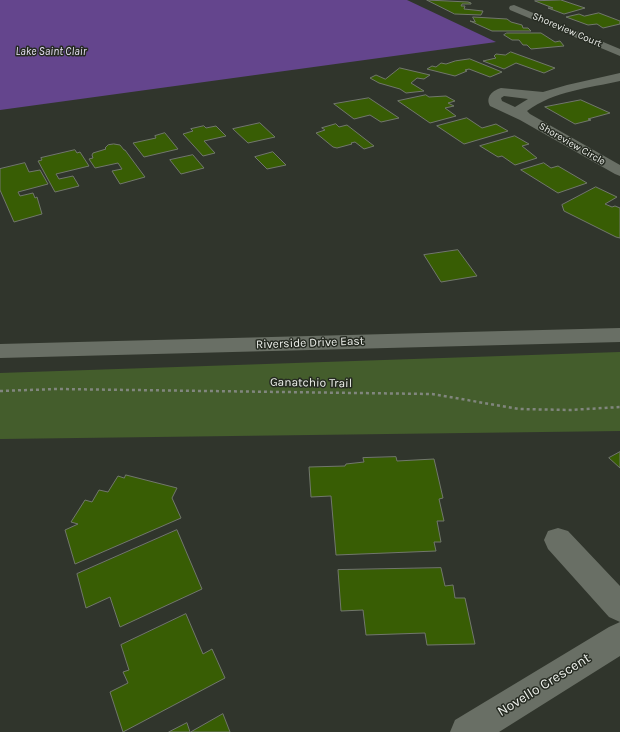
<!DOCTYPE html>
<html>
<head>
<meta charset="utf-8">
<style>
  body { margin:0 }
  canvas { display:block; background:#30352c }
</style>
</head>
<body>
<canvas width="620" height="732"></canvas>
<script>
const context = document.querySelector('canvas').getContext('2d');
context.lineJoin = 'round';
function paint(path, color) {
  context.fillStyle = color;
  context.fill(path, 'evenodd');
}
function strokePath(path, color, width, dash) {
  context.strokeStyle = color;
  context.lineWidth = width;
  context.lineCap = dash ? 'butt' : 'round';
  context.setLineDash(dash || []);
  context.stroke(path);
}
function write(font, color, halo, rows, align = 'center') {
  context.font = font + ' Karla,sans-serif';
  context.lineWidth = 3;
  context.setLineDash([]);
  context.textBaseline = 'middle';
  context.strokeStyle = halo;
  context.fillStyle = color;
  for (const [text, x, y, turn = 0] of rows) {
    context.save();
    context.translate(x, y);
    context.rotate((+turn || 0) * Math.PI / 180);
    context.textAlign = isNaN(turn) ? turn : align;
    if (halo) context.strokeText(text, 0, 0);
    context.fillText(text, 0, 0);
    context.restore();
  }
}
paint(new Path2D(`
  M 620,352 L 620,431 L 0,439 L 0,373 Z`), '#445d2c');
paint(new Path2D(`
  M 0,0 L 407,0 L 496,42 L 0,110 Z`), '#64458d');
const building = new Path2D(`
  M 427,0 L 468,2 L 471,3 L 471,4 L 462,4 L 461,6 L 465,6 L 464,9 L 483,11 L 481,15 L 455,14 Z
  M 561,0 L 585,8 L 564,14 L 548,8 L 553,8 L 535,1 Z
  M 599,13 L 620,21 L 620,24 L 603,28 L 597,24 L 588,25 L 566,17 L 579,14 L 584,16 Z
  M 473,17 L 507,19 L 511,22 L 522,25 L 523,28 L 528,28 L 531,31 L 492,31 L 470,21 L 475,22 Z
  M 507,33 L 541,33 L 555,42 L 560,41 L 564,46 L 531,49 L 527,45 L 523,45 L 519,40 L 512,40 L 504,35 Z
  M 511,52 L 555,68 L 544,73 L 516,63 L 504,69 L 483,61 L 496,58 L 494,56 L 496,54 L 505,55 Z
  M 470,59 L 502,72 L 490,77 L 469,69 L 465,70 L 467,71 L 455,76 L 427,69 L 432,66 L 436,67 L 441,63 L 446,64 L 455,61 Z
  M 400,68 L 430,75 L 424,79 L 417,78 L 411,83 L 424,91 L 406,93 L 400,89 L 379,83 L 370,78 L 376,75 L 385,79 Z
  M 426,95 L 429,97 L 446,96 L 455,101 L 448,103 L 454,106 L 445,108 L 456,116 L 430,123 L 398,101 Z
  M 369,98 L 399,118 L 381,122 L 370,115 L 354,119 L 334,104 Z
  M 581,100 L 610,113 L 588,119 L 591,120 L 575,124 L 545,107 Z
  M 467,118 L 482,128 L 496,124 L 508,131 L 464,144 L 437,126 Z
  M 260,123 L 275,137 L 248,143 L 233,129 Z
  M 336,124 L 339,127 L 347,125 L 374,146 L 364,149 L 355,142 L 351,143 L 352,144 L 337,148 L 333,147 L 316,133 L 325,130 L 322,128 Z
  M 204,126 L 206,128 L 216,126 L 226,136 L 204,141 L 215,153 L 203,156 L 183,134 L 193,131 L 191,129 Z
  M 165,133 L 178,149 L 144,157 L 133,143 L 156,138 L 155,136 Z
  M 515,136 L 529,144 L 522,146 L 537,158 L 515,165 L 502,156 L 498,157 L 480,146 Z
  M 114,144 L 120,145 L 124,150 L 125,150 L 145,177 L 120,184 L 112,171 L 122,169 L 118,163 L 95,168 L 89,159 L 93,158 L 92,155 L 93,153 L 106,149 L 105,148 L 108,145 Z
  M 75,150 L 77,153 L 80,152 L 89,166 L 56,174 L 59,179 L 73,176 L 79,186 L 55,192 L 38,161 L 42,160 L 41,158 Z
  M 273,152 L 286,165 L 267,169 L 255,157 Z
  M 193,155 L 204,168 L 181,174 L 170,160 Z
  M 25,163 L 29,172 L 40,170 L 48,184 L 18,192 L 20,196 L 33,193 L 35,198 L 37,197 L 42,214 L 14,222 L 0,190 L 0,169 Z
  M 544,163 L 551,168 L 558,166 L 587,183 L 558,193 L 521,170 Z
  M 596,187 L 617,197 L 605,204 L 612,207 L 615,206 L 620,208 L 620,238 L 616,237 L 564,211 L 562,205 Z
  M 458,250 L 477,276 L 441,282 L 424,255 Z
  M 620,452 L 620,468 L 609,458 Z
  M 396,457 L 397,461 L 434,459 L 443,498 L 439,499 L 444,521 L 437,521 L 441,542 L 434,542 L 436,551 L 336,555 L 331,496 L 311,497 L 309,467 L 345,466 L 346,464 L 364,462 L 363,458 Z
  M 126,475 L 177,488 L 172,498 L 181,518 L 75,564 L 65,530 L 78,524 L 71,522 L 85,500 L 92,502 L 99,490 L 108,492 L 118,476 L 124,478 Z
  M 177,530 L 202,589 L 120,627 L 110,597 L 86,608 L 77,574 Z
  M 441,568 L 445,586 L 453,585 L 455,598 L 465,598 L 475,644 L 427,645 L 425,633 L 366,635 L 363,610 L 341,611 L 338,570 Z
  M 186,614 L 203,654 L 212,649 L 225,678 L 123,732 L 110,692 L 128,683 L 123,672 L 129,670 L 121,645 Z
  M 223,714 L 230,732 L 191,732 Z
  M 187,723 L 190,732 L 169,732 Z`);
paint(building, '#385d04');
strokePath(building, '#71776c', 1);
strokePath(new Path2D(`
  M 0,391 L 57,389 L 432,394 L 519,409 L 570,410 L 620,407`), '#81867e', 2.5, [3, 3]);
paint(new Path2D(`
  M 514,5 L 620,49 L 620,56 L 510,10 L 509,8 L 510,6 Z
  M 620,73 L 620,81 C 589,88 554,91 527,111 L 530,114 L 620,165 L 620,176 L 615,174 L 520,120 L 490,106 C 485,97 493,90 501,88 L 543,92 L 567,85 ZM 504,96 L 528,99 L 515,107 L 502,101 L 501,98 Z
  M 558,528 L 568,531 L 620,586 L 620,622 L 609,617 L 548,549 L 544,540 L 548,531 Z
  M 620,622 L 620,656 L 499,732 L 450,732 L 455,720 L 609,627 Z`), '#696f65');
paint(new Path2D(`
  M 620,328 L 620,342 L 0,358 L 0,344 Z`), '#696f65');
write('10px', '#edf0eb', '#262b22', [
  ["Shoreview Court",567,30,23],
  ["Shoreview Circle",572,144,30]
]);
write('italic 11px', '#e7e0f5', '#262b22', [
  ["Lake Saint Clair",51,52]
]);
write('12px', '#edf0eb', '#262b22', [
  ["Riverside Drive East",310,343,-2],
  ["Ganatchio Trail",311,383,1]
]);
write('14px', '#edf0eb', '#262b22', [
  ["Novello Crescent",544,685,-32]
]);
</script>
</body>
</html>
